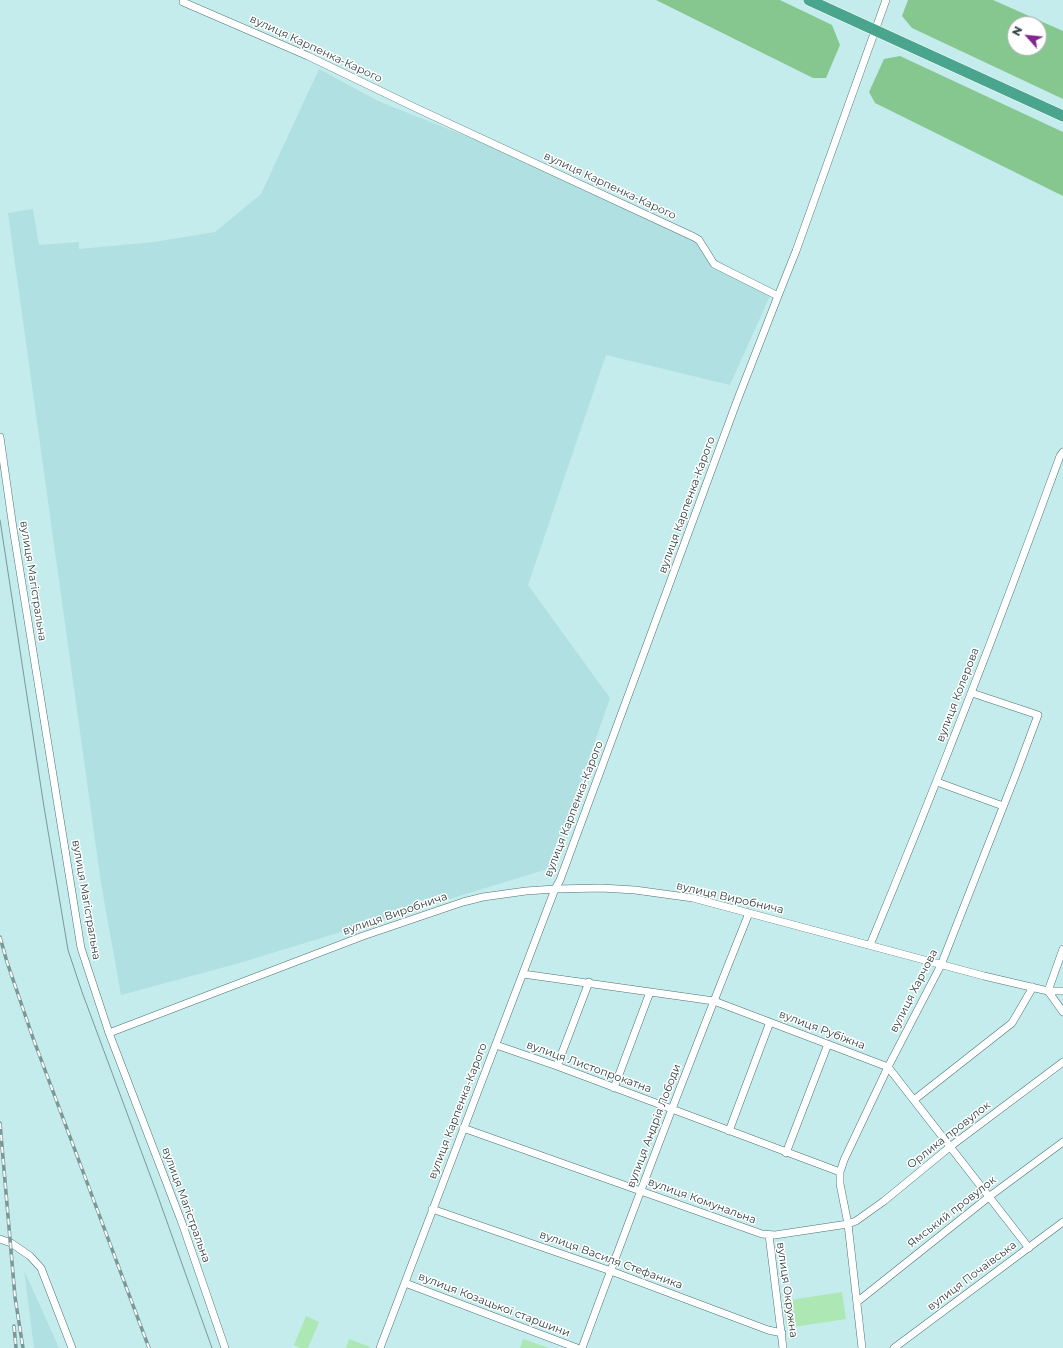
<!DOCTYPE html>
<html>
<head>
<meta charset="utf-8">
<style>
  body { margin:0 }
  #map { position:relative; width:1063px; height:1348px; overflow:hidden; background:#c4eced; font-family:Montserrat,sans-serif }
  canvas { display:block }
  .north { position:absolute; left:1007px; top:16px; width:40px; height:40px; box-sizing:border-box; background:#fff; border:1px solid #abb2b2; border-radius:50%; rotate:297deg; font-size:11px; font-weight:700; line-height:16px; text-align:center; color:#2e3e3f }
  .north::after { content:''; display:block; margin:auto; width:14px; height:18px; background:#832590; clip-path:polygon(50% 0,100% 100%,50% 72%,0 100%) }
</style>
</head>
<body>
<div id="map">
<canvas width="1063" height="1348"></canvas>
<div class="north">N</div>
</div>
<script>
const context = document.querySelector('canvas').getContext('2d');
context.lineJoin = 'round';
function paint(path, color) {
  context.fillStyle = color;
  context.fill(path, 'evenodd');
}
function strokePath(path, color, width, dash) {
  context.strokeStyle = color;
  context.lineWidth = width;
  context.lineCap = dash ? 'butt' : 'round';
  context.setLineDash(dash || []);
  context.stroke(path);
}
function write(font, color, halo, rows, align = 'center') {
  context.font = font + ' Montserrat,sans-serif';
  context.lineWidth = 3;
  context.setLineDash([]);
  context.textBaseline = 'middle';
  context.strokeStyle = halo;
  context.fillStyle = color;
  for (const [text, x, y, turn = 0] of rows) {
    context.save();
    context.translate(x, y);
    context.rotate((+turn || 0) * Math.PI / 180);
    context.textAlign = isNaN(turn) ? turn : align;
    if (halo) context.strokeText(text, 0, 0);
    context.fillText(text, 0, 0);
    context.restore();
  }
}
paint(new Path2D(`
  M 319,69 L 378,101 L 561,174 L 689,233 L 705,253 L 747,277 L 773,289 L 730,385 L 606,355 L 528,585 L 610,698 L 551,868 L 236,964 L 121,995 L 101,883 L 8,213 L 33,209 L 39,245 L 79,242 L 79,249 L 154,242 L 215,232 L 261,194 Z
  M 24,1270 L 47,1321 L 59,1348 L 34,1348 Z`), '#b0e0e1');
paint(new Path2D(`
  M 842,1292 L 846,1319 L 787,1328 L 783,1301 Z
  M 306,1316 L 319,1322 L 308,1348 L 300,1348 L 294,1345 Z
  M 349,1339 L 370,1347 L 370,1348 L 346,1348 Z
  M 523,1339 L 549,1348 L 520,1348 Z`), '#ace7b4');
paint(new Path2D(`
  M 656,0 L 780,0 L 832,25 L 840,45 L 826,78 L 813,78 Z
  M 908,0 L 993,0 L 1063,31 L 1063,99 L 912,28 L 902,16 ZM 1015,24 L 1039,24 L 1039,48 L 1015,48 Z
  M 900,56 L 1063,132 L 1063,196 L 875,103 L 869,92 L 884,59 Z`), '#85c78f');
const minor = new Path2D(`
  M 183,2 L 308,56 L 418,109 L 694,237 L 699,240 L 714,264 L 778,296 L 737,401 L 560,880 L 555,889 L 380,1348
  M 778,296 L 796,251 L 886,0
  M 0,437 L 13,528 L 81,948 L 109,1033 L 182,1223 L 225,1348
  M 937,782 L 1003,806
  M 870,945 C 937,784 1000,621 1060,456 L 1063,452
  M 523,974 L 714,1001 L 888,1067 L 1029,1248
  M 1048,991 L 1063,949
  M 1048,991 L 1063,1012
  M 109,1033 L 363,936 L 463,902 L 483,897 L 526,891 L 555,889 L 601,888 L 635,890 L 693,898 L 984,976 L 1048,991 L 1063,991
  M 496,1045 L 557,1066 L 840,1172
  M 557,1066 L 589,982
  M 614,1088 L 650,992
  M 914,1100 L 1012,1023 L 1033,987
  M 463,1128 L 762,1234 L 775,1235 L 848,1224 L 856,1221 L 884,1201 L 951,1146 L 1063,1062
  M 729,1131 L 770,1022
  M 786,1153 L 828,1044
  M 432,1209 L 611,1271 L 768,1330 L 782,1333
  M 769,1235 L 783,1348
  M 0,1239 L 11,1243 L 30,1256 L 41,1268 L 72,1348
  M 405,1283 L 577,1348
  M 857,1302 L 990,1196 L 1063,1142
  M 582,1348 C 636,1202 691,1057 749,913
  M 862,1348 L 848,1224 L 840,1184 L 840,1172 L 844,1160 L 888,1067 L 941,965 L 1016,774 L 1038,715 L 972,693
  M 894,1348 L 1063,1222`);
const highway = new Path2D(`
  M 809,0 L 1063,116`);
strokePath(minor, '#4e7273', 8);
strokePath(highway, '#fff', 12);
strokePath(minor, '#fff', 7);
strokePath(highway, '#49a58d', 11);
strokePath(new Path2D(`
  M 0,520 L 44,807 L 68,950 L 82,992 L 156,1191 L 212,1348`), '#7b9899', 1);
const rail = new Path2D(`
  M 0,937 L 7,962 L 33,1038 L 149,1348
  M 0,1123 L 15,1297 L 23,1348
  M 14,1326 L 16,1348`);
strokePath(rail, '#7b9899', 3.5);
strokePath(rail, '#fff', 2, [6]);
write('11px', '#2e3e3f', '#fff', [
  ["вулиця Карпенка-Карого",316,49,25],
  ["вулиця Карпенка-Карого",610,186,25],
  ["вулиця Карпенка-Карого",687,505,-70],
  ["вулиця Магістральна",33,581,81],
  ["вулиця Колерова",958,695,-69],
  ["вулиця Карпенка-Карого",574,809,-69],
  ["вулиця Виробнича",730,898,13],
  ["вулиця Магістральна",86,900,80],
  ["вулиця Виробнича",395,914,-19],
  ["вулиця Харчова",914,991,-63],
  ["вулиця Рубіжна",822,1030,21],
  ["вулиця Листопрокатна",589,1067,20],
  ["вулиця Карпенка-Карого",458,1111,-69],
  ["вулиця Андрія Лободи",654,1126,-69],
  ["Орлика провулок",949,1135,-38],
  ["вулиця Комунальна",702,1201,20],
  ["вулиця Магістральна",186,1205,70],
  ["Ямський провулок",952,1212,-38],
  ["вулиця Василя Стефаника",611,1260,20],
  ["вулиця Почаївська",972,1276,-37],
  ["вулиця Окружна",787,1290,82],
  ["вулиця Козацької старшини",494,1305,21]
]);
</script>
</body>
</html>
